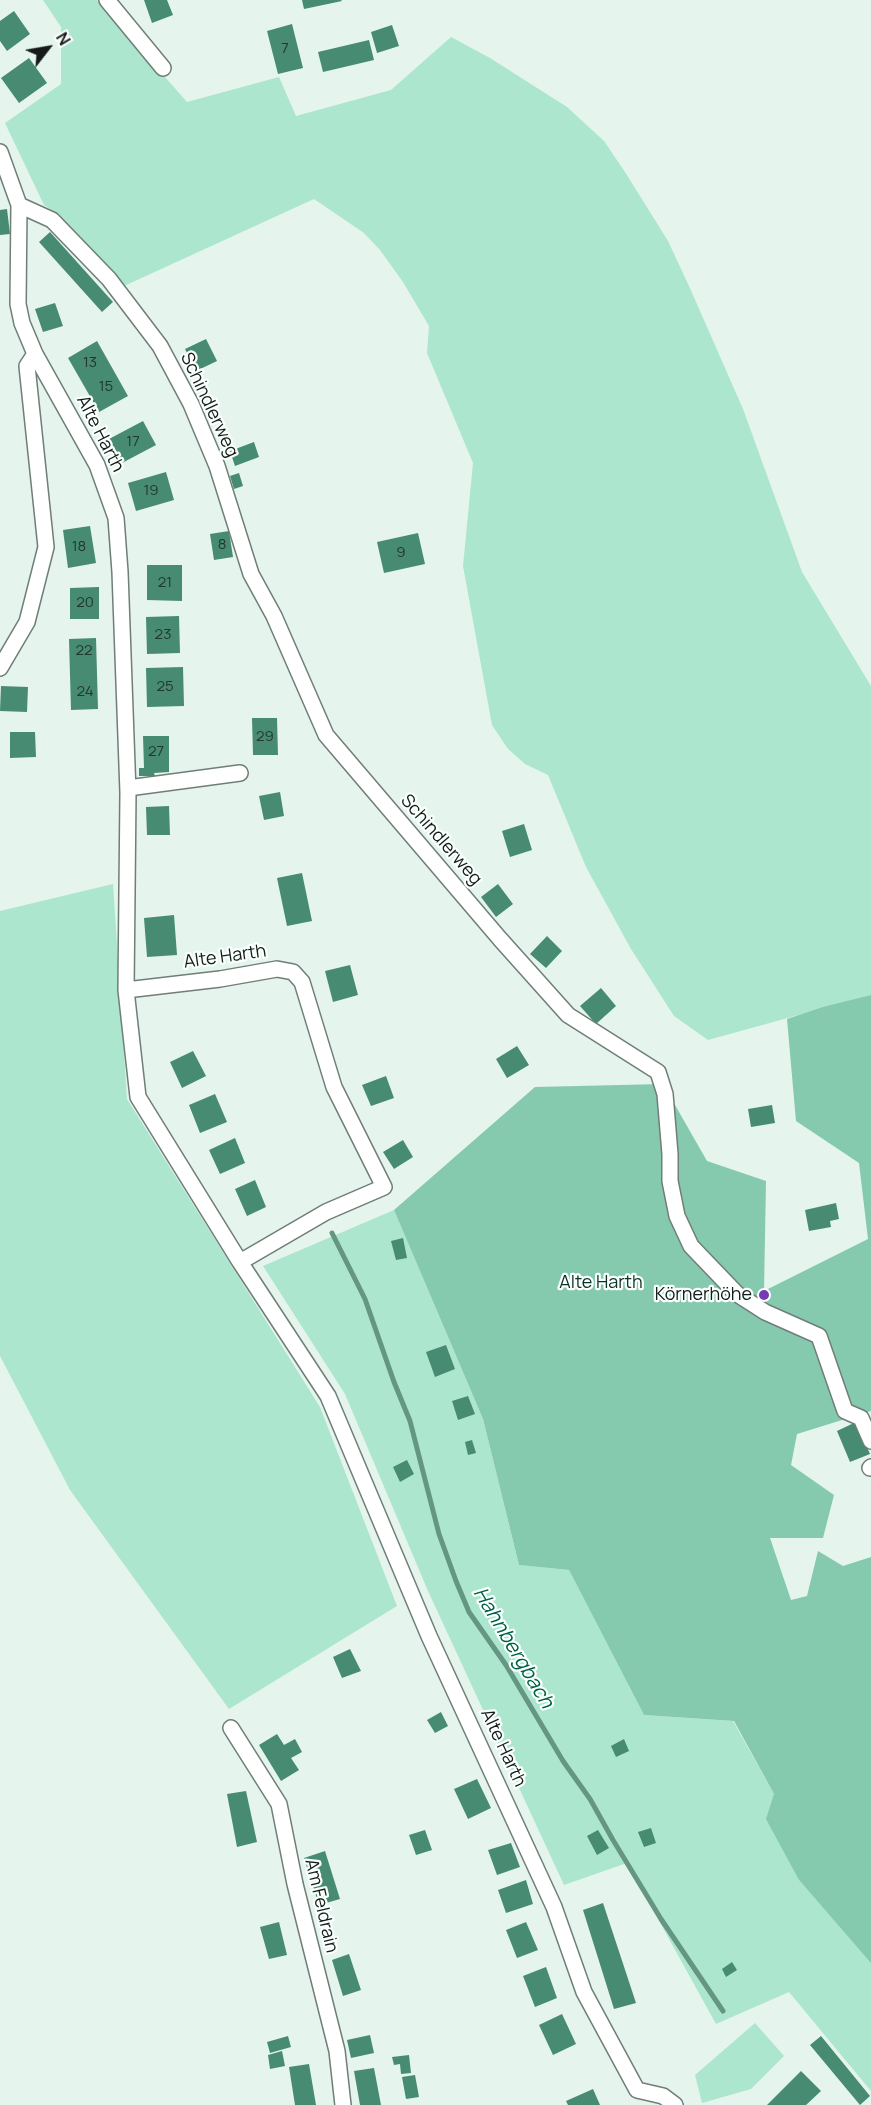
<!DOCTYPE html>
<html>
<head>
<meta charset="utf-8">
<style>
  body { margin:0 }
  #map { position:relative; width:871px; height:2105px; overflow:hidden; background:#e5f4ed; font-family:Manrope,sans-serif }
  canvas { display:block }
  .north { position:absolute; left:18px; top:18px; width:60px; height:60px; -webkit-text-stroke:4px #f9fffc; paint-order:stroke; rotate:59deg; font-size:16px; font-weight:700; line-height:24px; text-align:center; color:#161b19 }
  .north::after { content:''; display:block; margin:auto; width:21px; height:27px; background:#161b19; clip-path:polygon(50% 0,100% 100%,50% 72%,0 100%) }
</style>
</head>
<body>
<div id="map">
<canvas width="871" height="2105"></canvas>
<div class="north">N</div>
</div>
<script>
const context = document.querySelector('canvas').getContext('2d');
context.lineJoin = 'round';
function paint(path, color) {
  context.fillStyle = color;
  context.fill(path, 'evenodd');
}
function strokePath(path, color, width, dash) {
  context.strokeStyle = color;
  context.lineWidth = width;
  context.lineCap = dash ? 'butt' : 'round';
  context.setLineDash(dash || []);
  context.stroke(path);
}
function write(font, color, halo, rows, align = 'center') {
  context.font = font + ' Manrope,sans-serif';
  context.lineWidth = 4.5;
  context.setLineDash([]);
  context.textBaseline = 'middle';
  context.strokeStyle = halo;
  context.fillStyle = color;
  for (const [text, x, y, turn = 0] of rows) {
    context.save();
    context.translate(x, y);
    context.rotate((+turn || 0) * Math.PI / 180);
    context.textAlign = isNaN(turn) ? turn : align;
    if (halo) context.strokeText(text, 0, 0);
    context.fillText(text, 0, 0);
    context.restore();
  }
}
paint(new Path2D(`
  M 43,0 L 97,0 L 187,102 L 279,77 L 296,116 L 391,90 L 451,37 L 490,58 L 567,107 L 604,141 L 625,172 L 668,241 L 689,286 L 743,409 L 802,572 L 871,686 L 871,995 L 708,1040 L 674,1016 L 631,949 L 586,867 L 548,775 L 525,764 L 508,749 L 492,725 L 463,566 L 473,463 L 427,353 L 429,326 L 403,282 L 380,250 L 364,233 L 314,199 L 124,286 L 56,213 L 44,205 L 5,123 L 61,84 L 61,27 Z
  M 113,884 L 127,1099 L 320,1407 L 397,1606 L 229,1709 L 70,1490 L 0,1356 L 0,911 Z
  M 394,1210 L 483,1419 L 519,1565 L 569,1570 L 644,1715 L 733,1721 L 774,1794 L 799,1880 L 871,1962 L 871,2091 L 789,1992 L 716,2024 L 627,1863 L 564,1885 L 428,1591 L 345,1394 L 263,1266 Z
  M 755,2023 L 784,2056 L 751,2089 L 702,2103 L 695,2075 Z`), '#ace6ce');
paint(new Path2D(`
  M 871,995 L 871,1411 L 797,1434 L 791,1465 L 834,1495 L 823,1538 L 770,1538 L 791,1600 L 807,1596 L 818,1551 L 843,1566 L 871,1557 L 871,1963 L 799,1880 L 766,1819 L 774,1794 L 734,1721 L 644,1715 L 569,1570 L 519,1565 L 483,1419 L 394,1210 L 535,1087 L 663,1084 L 707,1161 L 766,1181 L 764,1291 L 868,1239 L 859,1163 L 796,1121 L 787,1019 L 823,1007 Z`), '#85c9af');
strokePath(new Path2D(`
  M 332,1233 L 365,1299 L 394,1382 L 410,1421 L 439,1534 L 456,1581 L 469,1612 L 506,1665 L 563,1761 L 590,1799 L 613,1840 L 661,1919 L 723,2011`), '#649683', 5);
paint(new Path2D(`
  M 144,0 L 167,0 L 173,15 L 152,23 Z
  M 302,0 L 341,0 L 342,1 L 304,9 Z
  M 14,11 L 30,34 L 7,51 L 0,41 L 0,21 Z
  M 292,24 L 303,68 L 278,74 L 267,31 Z
  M 392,25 L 399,46 L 377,53 L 371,32 Z
  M 369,40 L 374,60 L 323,72 L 318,52 Z
  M 29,58 L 47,83 L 19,103 L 1,78 Z
  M 7,209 L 10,234 L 0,235 L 0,210 Z
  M 50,232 L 113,302 L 102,312 L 39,242 Z
  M 55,303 L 63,326 L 43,332 L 35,309 Z
  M 206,339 L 217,361 L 196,371 L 185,349 Z
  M 97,341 L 128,396 L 99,412 L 68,358 Z
  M 143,421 L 156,445 L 122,463 L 109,439 Z
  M 254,442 L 259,457 L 235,466 L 230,451 Z
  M 166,472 L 174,500 L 136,511 L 128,483 Z
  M 239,473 L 243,486 L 234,489 L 230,476 Z
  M 90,526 L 96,563 L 68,568 L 63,530 Z
  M 229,531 L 233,557 L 214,560 L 210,534 Z
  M 418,533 L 425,564 L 384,573 L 377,542 Z
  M 147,565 L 182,565 L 182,601 L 147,600 Z
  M 99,587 L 99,619 L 70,619 L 70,588 Z
  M 179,616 L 180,653 L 147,654 L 146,617 Z
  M 96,638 L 98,709 L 71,710 L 69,639 Z
  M 183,667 L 184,706 L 147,707 L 146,668 Z
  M 1,686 L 28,687 L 27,712 L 0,711 Z
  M 252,718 L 277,718 L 278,755 L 253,755 Z
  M 10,732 L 35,732 L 36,757 L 10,758 Z
  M 143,736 L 169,736 L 169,772 L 154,773 L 155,776 L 139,776 L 139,768 L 144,768 Z
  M 280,792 L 284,816 L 264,820 L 259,796 Z
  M 169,806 L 170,835 L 147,835 L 146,807 Z
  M 524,824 L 532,850 L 510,857 L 502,831 Z
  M 302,873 L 312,921 L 287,926 L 277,878 Z
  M 498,884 L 513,904 L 496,917 L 481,897 Z
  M 174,915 L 177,955 L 147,957 L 144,918 Z
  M 547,936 L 562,951 L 546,968 L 530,954 Z
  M 350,965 L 358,995 L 333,1002 L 325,971 Z
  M 601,988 L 616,1006 L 596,1024 L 580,1006 Z
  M 517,1046 L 529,1065 L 507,1078 L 496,1059 Z
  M 193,1051 L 206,1076 L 182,1088 L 170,1062 Z
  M 386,1076 L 394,1098 L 371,1106 L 362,1085 Z
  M 215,1094 L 227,1122 L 200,1133 L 189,1105 Z
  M 772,1105 L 775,1123 L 751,1127 L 748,1109 Z
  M 235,1138 L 245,1163 L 220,1174 L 209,1150 Z
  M 403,1140 L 413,1157 L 394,1169 L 383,1152 Z
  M 255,1180 L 266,1207 L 247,1216 L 235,1189 Z
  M 836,1203 L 839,1219 L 830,1221 L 831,1227 L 809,1231 L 805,1210 Z
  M 403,1238 L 407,1258 L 396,1260 L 391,1241 Z
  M 446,1345 L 455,1369 L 435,1377 L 426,1352 Z
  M 468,1396 L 475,1414 L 458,1420 L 452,1401 Z
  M 856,1422 L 870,1454 L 850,1462 L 837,1431 Z
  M 472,1440 L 476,1453 L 468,1455 L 465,1442 Z
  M 407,1460 L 414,1474 L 400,1482 L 393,1467 Z
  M 350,1649 L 361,1671 L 342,1678 L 333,1657 Z
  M 441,1712 L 448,1726 L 435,1733 L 427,1720 Z
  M 277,1734 L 284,1745 L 295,1739 L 302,1752 L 291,1758 L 299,1770 L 281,1781 L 259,1745 Z
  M 624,1739 L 629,1751 L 616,1757 L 611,1746 Z
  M 477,1779 L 491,1808 L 468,1819 L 454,1789 Z
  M 246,1791 L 257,1842 L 237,1847 L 227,1794 Z
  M 651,1828 L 656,1843 L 644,1847 L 638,1832 Z
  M 425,1830 L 432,1850 L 416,1855 L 409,1835 Z
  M 598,1830 L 609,1848 L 597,1855 L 587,1836 Z
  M 511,1843 L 520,1867 L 497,1875 L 488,1850 Z
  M 325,1851 L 340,1899 L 319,1905 L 304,1858 Z
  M 526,1880 L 533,1904 L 506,1913 L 498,1890 Z
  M 603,1903 L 636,2003 L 614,2009 L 583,1910 Z
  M 279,1922 L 287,1955 L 269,1959 L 260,1927 Z
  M 526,1922 L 538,1950 L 517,1958 L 506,1930 Z
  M 349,1954 L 361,1990 L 343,1996 L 332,1960 Z
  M 732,1962 L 737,1970 L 726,1977 L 722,1969 Z
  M 546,1967 L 557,1998 L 535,2007 L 523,1976 Z
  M 562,2014 L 576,2044 L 553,2055 L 539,2025 Z
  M 370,2035 L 374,2053 L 351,2058 L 347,2040 Z
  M 288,2036 L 291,2047 L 270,2053 L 267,2042 Z
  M 821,2036 L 870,2096 L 860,2105 L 810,2045 Z
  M 282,2051 L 285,2066 L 270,2069 L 268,2055 Z
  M 409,2055 L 411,2073 L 401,2074 L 400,2064 L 394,2065 L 392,2057 Z
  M 309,2064 L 316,2105 L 295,2105 L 289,2067 Z
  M 374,2068 L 381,2105 L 360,2105 L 354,2071 Z
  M 801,2071 L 821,2091 L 806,2105 L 767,2105 Z
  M 415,2075 L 419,2097 L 406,2099 L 402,2077 Z
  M 593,2089 L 600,2105 L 568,2105 L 566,2101 Z`), '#478b72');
const street = new Path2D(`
  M 107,0 L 163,68
  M 0,152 L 19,205 L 18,304 L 22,323 L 35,354 L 97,465 L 116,518 L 120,572 L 128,793 L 126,990 L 138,1097 L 240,1262 L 328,1396 L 429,1636 L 554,1907 L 584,1992 L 637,2090 L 663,2096 L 675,2105
  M 19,205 L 52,220 L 109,279 L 160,346 L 191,404 L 217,466 L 251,574 L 274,616 L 326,735 L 500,939 L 568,1015 L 658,1072 L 665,1094 L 670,1154 L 670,1181 L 677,1216 L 691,1246 L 737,1294 L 765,1312 L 819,1336 L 845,1411 L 861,1418 L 871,1441
  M 0,668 L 27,622 L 46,547 L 27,366 L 35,354
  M 128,788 L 240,773
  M 126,990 L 220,979 L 277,969 L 293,972 L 302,982 L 334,1087 L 384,1187 L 326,1212 L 240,1262
  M 870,1468 L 871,1467
  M 231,1728 L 279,1804 L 295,1884 L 337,2051 L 343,2105`);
strokePath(street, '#707e78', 18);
strokePath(street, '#fff', 15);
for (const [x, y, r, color] of [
  [764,1295,6,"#753bb2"]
]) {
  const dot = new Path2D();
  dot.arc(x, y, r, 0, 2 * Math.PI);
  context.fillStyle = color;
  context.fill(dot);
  strokePath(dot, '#f9fffc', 2);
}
write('15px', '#22372f', null, [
  ["7",285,49],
  ["13",90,363],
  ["15",106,387],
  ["17",133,442],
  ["19",151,491],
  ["8",222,545],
  ["18",79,547],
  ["9",401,553],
  ["21",165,583],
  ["20",85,603],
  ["23",163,635],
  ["22",84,651],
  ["25",165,687],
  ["24",85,692],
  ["29",265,737],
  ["27",156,752]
]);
write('18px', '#161b19', '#f9fffc', [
  ["Schindlerweg",209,405,65],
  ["Alte Harth",100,434,63],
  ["Schindlerweg",441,840,49],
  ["Alte Harth",225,957,-8],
  ["Alte Harth",503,1748,65],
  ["Am Feldrain",321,1906,77]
]);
write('18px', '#0f3025', '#f9fffc', [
  ["Alte Harth",601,1283]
]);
write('18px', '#161b19', '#f9fffc', [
  ["Körnerhöhe",752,1295]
], 'right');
write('italic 20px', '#005e45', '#f9fffc', [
  ["Hahnbergbach",513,1648,59]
]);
</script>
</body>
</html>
